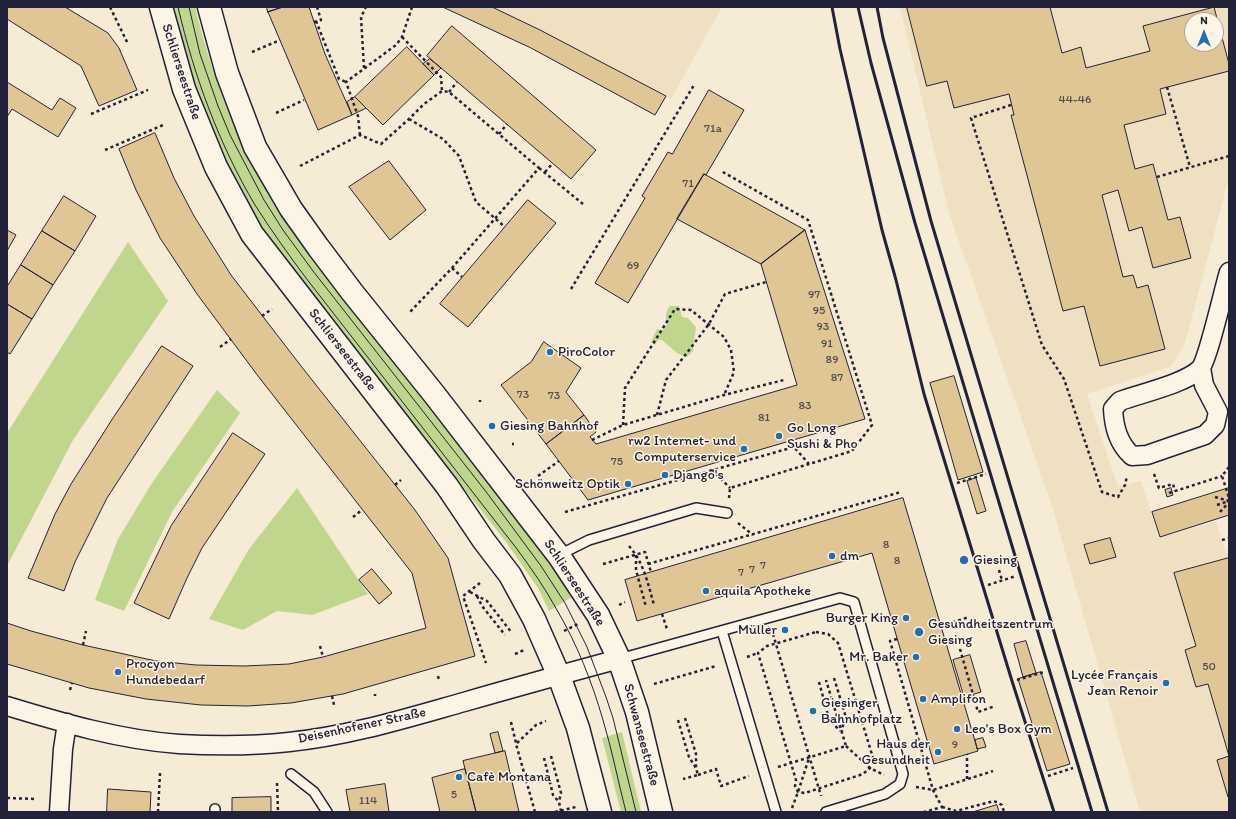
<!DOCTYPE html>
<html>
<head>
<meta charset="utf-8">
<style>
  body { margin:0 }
  #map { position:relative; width:1236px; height:819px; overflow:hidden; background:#f6ebd5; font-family:Itim,sans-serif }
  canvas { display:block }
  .frame { position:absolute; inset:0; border:8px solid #22223b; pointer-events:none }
  .north { position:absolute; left:1184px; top:12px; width:40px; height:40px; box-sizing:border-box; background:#fcf5e5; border:1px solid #a5a1a1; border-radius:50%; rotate:0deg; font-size:11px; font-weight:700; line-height:16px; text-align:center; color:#22223b }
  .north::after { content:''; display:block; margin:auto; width:14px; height:18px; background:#1f6fb2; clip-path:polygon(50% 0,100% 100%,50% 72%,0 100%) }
</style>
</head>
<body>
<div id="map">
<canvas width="1236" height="819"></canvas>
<div class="frame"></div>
<div class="north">N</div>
</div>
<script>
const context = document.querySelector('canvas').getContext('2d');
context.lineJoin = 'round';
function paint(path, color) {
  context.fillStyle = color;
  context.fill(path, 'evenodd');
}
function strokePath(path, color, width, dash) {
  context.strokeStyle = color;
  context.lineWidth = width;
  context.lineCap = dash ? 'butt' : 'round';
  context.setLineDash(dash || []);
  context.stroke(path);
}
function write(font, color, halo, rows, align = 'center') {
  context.font = font + ' Itim,sans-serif';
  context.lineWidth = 3;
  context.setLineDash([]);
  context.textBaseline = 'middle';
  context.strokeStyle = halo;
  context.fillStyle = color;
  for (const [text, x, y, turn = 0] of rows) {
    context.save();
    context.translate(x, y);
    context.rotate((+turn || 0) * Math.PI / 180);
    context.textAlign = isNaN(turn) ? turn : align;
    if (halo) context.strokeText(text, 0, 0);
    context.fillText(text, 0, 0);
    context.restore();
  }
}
paint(new Path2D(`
  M 492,7 L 722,7 L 671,99 L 540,30 Z
  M 900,7 L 1229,7 L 1229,177 L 1185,343 L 1171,366 L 1087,394 L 1118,487 L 1141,481 L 1159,538 L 1216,521 L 1226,553 L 1229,553 L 1229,812 L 1140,812 L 1052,506 L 949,213 ZM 1192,20 L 1216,20 L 1216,44 L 1192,44 Z`), '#efe0c2');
paint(new Path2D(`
  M 171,7 L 195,7 C 214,85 244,161 290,228 C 324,278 366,325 404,373 C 462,446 520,520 572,597 L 549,611 L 538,588 L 506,542 L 284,259 C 250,212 221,161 201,107 C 189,75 181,40 171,7 Z
  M 128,242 L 168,301 L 73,440 L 7,566 L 7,433 Z
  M 670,306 L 679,306 L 682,317 L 688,318 L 696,327 L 693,351 L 687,357 L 677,353 L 662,340 L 658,340 L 655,345 L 651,342 L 657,329 L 663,330 L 668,323 C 664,317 666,311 670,306 Z
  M 217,390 L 240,413 L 172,512 L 124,611 L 95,600 L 118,539 L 152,483 Z
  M 297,488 L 368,594 L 312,615 L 277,611 L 243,630 L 209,619 L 249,549 Z
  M 622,732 L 641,812 L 621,812 L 602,738 Z`), '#c0d68c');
const building = new Path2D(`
  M 7,7 L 65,7 L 108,33 L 119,48 L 137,90 L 99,106 L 81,66 L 7,19 Z
  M 267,7 L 283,7 L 268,12 Z
  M 283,7 L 309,7 L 325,54 L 352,115 L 318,130 L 268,12 Z
  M 443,7 L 492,7 L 540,30 L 666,96 L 655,115 L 531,48 Z
  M 907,7 L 1050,7 L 1062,53 L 1081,47 L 1086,68 L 1150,51 L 1143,26 L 1214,7 L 1229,64 L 1229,71 L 1160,89 L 1166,114 L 1124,125 L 1135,169 L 1153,164 L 1168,220 L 1180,217 L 1191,258 L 1153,268 L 1142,227 L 1129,231 L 1118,190 L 1102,195 L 1123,277 L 1133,275 L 1137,288 L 1148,285 L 1165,349 L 1100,366 L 1084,306 L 1063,311 L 1011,115 L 1014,115 L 1009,94 L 954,108 L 947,81 L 927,86 ZM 1192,20 L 1216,20 L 1216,44 L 1192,44 Z
  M 452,26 L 596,150 L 571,179 L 427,56 Z
  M 407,47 L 434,75 L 383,125 L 355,97 Z
  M 430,59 L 441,68 L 434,75 L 423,64 Z
  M 7,82 L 52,110 L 60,98 L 76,108 L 58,137 L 12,109 L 7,117 Z
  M 709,90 L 744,110 L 706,175 L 704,174 L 628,303 L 595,283 L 645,198 L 642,196 L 668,152 L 672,154 Z
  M 355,97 L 366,108 L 352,115 L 347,102 Z
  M 155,133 L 174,178 L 194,216 L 231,275 L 301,366 L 415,510 L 448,558 L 475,656 L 343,694 L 291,703 L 248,706 L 201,705 L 146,699 L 89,688 L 7,664 L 7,623 L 31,631 L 83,645 L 156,661 L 196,665 L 244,666 L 289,664 L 323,657 L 426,628 L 412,573 L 258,376 L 197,294 L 160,238 L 136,190 L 119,149 Z
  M 389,161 L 426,210 L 390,240 L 349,187 Z
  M 704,174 L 706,175 L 805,230 L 761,264 L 677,219 Z
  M 64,196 L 96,216 L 75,251 L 42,231 Z
  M 528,200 L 556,223 L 468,327 L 440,304 Z
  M 7,230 L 16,235 L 7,251 Z
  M 805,230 L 865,419 L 588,500 L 546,444 L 584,415 L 596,432 L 590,437 L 596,444 L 797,385 L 761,264 Z
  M 42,231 L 75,251 L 53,285 L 21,265 Z
  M 21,265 L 53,285 L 32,319 L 7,304 L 7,287 Z
  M 7,304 L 32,319 L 10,354 L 7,352 Z
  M 544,342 L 581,368 L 566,392 L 584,415 L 546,444 L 501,385 L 531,362 Z
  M 162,346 L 193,366 L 107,498 L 75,562 L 64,591 L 28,578 L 55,514 L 71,484 L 113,418 Z
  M 954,376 L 983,472 L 958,480 L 930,383 Z
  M 233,433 L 265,454 L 202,548 L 187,578 L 169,619 L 134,603 L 171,526 Z
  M 976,478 L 986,511 L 977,514 L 967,481 Z
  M 1171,488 L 1173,495 L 1167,497 L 1165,490 Z
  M 1229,488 L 1229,515 L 1160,537 L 1152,512 Z
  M 903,498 L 978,751 L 934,764 L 872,553 L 637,621 L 625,580 Z
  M 1110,538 L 1116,557 L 1090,564 L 1084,545 Z
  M 1229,558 L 1229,797 L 1228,797 L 1217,760 L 1229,756 L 1208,684 L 1196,687 L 1185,650 L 1196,646 L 1174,573 Z
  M 372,569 L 392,593 L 379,604 L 359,580 Z
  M 1026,641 L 1036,673 L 1023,677 L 1014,644 Z
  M 970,655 L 981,692 L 964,697 L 953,660 Z
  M 1041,672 L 1070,764 L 1047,771 L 1018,679 Z
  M 498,732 L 503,751 L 495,753 L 490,734 Z
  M 983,738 L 986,747 L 977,749 L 975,740 Z
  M 505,751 L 519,812 L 476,812 L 463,761 Z
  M 465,769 L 476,812 L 440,812 L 432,778 Z
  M 385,784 L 389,812 L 350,812 L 346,790 Z
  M 108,789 L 151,792 L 150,812 L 107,812 Z
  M 271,797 L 271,812 L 232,812 L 232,798 Z
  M 997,805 L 999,812 L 973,812 Z`);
paint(building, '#e0c595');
strokePath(building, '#22223b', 1);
const service = new Path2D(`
  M 559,555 L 589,540 L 696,508 L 727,513
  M 722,631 L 776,812
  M 619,659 L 840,598 L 854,602 L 903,774 L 900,784 L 885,794 L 826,812
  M 291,774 L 314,792 L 327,812
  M 215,809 L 215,812`);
const minor = new Path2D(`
  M 1201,368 L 1204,385 L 1218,412 L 1215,425 L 1205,435 L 1147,455 L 1132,456 C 1118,443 1114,427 1113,409 L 1120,401 C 1142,393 1184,384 1200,369 C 1208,360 1224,288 1229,272
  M 7,706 C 63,723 121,740 179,744 C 215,746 253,746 289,742 C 349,736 407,718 464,702 C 516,687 567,673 619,659
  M 59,812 L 63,749 L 67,723`);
const secondary = new Path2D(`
  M 161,7 L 184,89 L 216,167 L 252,234 L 447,486 L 484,541 L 510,575 L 534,619 L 559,676 L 578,728 L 600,812
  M 209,7 L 227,73 L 255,147 L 291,209 L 318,247 L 352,292 L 434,394 L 559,556 L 598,615 L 619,659 L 637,712 L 661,812`);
strokePath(service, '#22223b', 12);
strokePath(minor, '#22223b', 21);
strokePath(secondary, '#22223b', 25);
strokePath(new Path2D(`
  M 110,7 L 128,44
  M 316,21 L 339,79 L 346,82
  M 314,22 L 321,20 L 317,7
  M 402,37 L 441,77 L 442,91
  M 252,52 L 280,40
  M 364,68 L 361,17 L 366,7
  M 1167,87 L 1190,167
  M 449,92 L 457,82
  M 1011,105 L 971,118 L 1042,345 L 1064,379 L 1102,492 L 1118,497 L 1125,485 L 1127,476
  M 276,113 L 304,100
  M 91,114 L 148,90
  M 409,119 L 443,139 L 459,156 L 476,202 L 505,227
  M 499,134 L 507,124
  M 360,135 L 358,116 L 346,82 L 396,45 L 402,37 L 412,7
  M 105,150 L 163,125
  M 300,166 L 360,135 L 381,144 L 409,119 L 424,104 L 442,91 L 449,92 L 539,168 L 452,268 L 409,313
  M 539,168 L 583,204
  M 545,172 L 553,163
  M 1157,177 L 1229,156
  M 452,268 L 462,277
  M 571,289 L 694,85
  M 262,316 L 272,309
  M 220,347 L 231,339
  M 480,402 L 480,400
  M 657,415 L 666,380 L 709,324 L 725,294 L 766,282
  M 623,425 L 625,388 L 675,309 L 691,310 L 724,337 L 731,350 L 734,372 L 724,395
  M 592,440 L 623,425 L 724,395 L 784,380
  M 512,444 L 514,444
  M 1229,467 L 1222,476 L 1229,498
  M 712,470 L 730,488
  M 1154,474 L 1159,488 L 1173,484 L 1175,491
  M 538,476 L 559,461
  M 957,483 L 986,474
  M 395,485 L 401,480
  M 1169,493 L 1222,476
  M 1215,497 L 1229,501
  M 729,498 L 730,488 L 809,464
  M 1217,505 L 1229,501
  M 565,512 L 794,447 L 809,464 L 852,451 L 872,425 L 808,220 L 721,171
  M 1220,512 L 1229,502
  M 353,517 L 362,510
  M 738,523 L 753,535
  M 1222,540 L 1229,538
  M 629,546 C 644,563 648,584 654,605
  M 636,555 L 636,570 L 646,607
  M 603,564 L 645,552 L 651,572
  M 648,564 L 901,492
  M 999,570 L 1002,580
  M 480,583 L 463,596 L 486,663
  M 988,585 L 1016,576
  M 470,592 L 487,601 L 512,633
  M 477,596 L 482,606 L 505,635
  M 619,605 L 625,602
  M 662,614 L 667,629
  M 941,626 L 969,617
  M 564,631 L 578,624
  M 816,632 L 828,634 L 838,643 L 874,761 L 870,768 L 863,774 L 805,793 L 798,792 L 795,786 L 796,780 L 758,653 L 767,646 Z
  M 773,634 L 821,796
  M 897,639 L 890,641 L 933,790 L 942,807 L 924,812
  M 83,645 L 86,631
  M 320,646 L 323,657
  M 960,649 L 978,712 L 995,706
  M 515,654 L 524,650
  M 747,657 L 758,653
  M 438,676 L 439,680
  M 834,678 L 845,714 L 842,731
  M 1017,680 L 1044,672
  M 819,682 L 829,719 L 840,731
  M 654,684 L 716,666
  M 70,690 L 72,683
  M 375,694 L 375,696
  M 332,696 L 334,705
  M 685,718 L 696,754 L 696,768
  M 678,720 L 689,757 L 696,768 L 698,775 L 683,779
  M 511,722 L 516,743
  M 846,746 L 870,768 L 884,775
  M 551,756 L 561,793 L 559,802
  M 544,758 L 553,795 L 559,802 L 561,811
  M 778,767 L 846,746 L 826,680
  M 698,775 L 716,769 L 721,786 L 749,776
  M 1048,776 L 1073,768
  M 967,779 L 967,754
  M 277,783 L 278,812
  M 916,787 L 933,790 L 993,771
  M 7,798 L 36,799
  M 942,807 L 956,811 L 994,801 L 1002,805 L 1004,812
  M 792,808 L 798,792 L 809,758
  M 158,812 L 160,773
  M 535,812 L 516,744 L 536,725 L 546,721
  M 555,812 L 576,807`), '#22223b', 2.5, [3, 3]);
strokePath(service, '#fcf5e5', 9);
strokePath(minor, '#fcf5e5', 18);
strokePath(secondary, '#fcf5e5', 22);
strokePath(new Path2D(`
  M 178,7 C 194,76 219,144 255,205 C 271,230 288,254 306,278 L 517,549 C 531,568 545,588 557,610 C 577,644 592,682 603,720 C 612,750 618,781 626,812
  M 189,7 L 200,54 L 218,106 L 230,135 L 264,200 L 283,230 L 313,271 L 487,493 L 541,566 L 565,603 L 587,647 L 606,697 L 613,718 L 636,812`), '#22223b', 1);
strokePath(new Path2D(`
  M 832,7 L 840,49 L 882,230 L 896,280 L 924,394 L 1012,681 L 1054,812
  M 858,7 L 871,63 L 915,223 L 1092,812
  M 877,7 L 883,38 L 931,221 L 1108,812`), '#22223b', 3);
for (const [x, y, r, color] of [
  [550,352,4,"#1f6fb2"],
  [492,426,4,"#1f6fb2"],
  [779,436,4,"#1f6fb2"],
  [744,449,4,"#1f6fb2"],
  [665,475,4,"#1f6fb2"],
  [628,484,4,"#1f6fb2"],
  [832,556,4,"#1f6fb2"],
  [964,560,5,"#1f6fb2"],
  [706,591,4,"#1f6fb2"],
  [906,618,4,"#1f6fb2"],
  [785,630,4,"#1f6fb2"],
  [919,632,5,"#1f6fb2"],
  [916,657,4,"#1f6fb2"],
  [118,672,4,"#1f6fb2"],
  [1166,683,4,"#1f6fb2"],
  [923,699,4,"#1f6fb2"],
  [813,711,4,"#1f6fb2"],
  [957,729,4,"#1f6fb2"],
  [938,752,4,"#1f6fb2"],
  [459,777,4,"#1f6fb2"]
]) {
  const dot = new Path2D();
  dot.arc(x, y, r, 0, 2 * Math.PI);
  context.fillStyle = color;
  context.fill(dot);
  strokePath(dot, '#fcf5e5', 1.5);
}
write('12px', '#524b52', null, [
  ["44-46",1075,100],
  ["71a",713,129],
  ["71",688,184],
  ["69",633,266],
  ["97",814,295],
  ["95",819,311],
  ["93",823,327],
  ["91",827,344],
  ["89",832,360],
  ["87",837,378],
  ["73",523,395],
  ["73",554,396],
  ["83",805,406],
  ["81",764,418],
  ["75",617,462],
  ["8",886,545],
  ["8",897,561],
  ["7",763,566],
  ["7",752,570],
  ["7",741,573],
  ["50",1209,667],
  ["9",955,745],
  ["5",454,795],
  ["114",368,801]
]);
write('14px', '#22223b', '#fcf5e5', [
  ["Schlierseestraße",181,72,72],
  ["Schlierseestraße",342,350,52],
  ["Schlierseestraße",574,583,57],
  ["Deisenhofener Straße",362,726,-12],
  ["Schwanseestraße",641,735,75]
]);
write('14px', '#22223b', '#fcf5e5', [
  ["PiroColor",558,352],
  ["Giesing Bahnhof",500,426],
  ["Go Long",787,428],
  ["Sushi & Pho",787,444],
  ["rw2 Internet- und",736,441,"right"],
  ["Computerservice",736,457,"right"],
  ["Django's",673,475],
  ["Schönweitz Optik",620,484,"right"],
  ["dm",840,556],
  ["Giesing",973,560],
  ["aquila Apotheke",714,591],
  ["Burger King",898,618,"right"],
  ["Gesundheitszentrum",928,624],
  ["Giesing",928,640],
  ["Müller",777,630,"right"],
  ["Mr. Baker",908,657,"right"],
  ["Procyon",126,664],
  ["Hundebedarf",126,680],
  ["Lycée Français",1158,675,"right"],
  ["Jean Renoir",1158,691,"right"],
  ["Amplifon",931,699],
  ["Giesinger",821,703],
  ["Bahnhofplatz",821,719],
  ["Leo's Box Gym",965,729],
  ["Haus der",930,744,"right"],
  ["Gesundheit",930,760,"right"],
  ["Cafè Montana",467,777]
], 'left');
</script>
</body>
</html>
